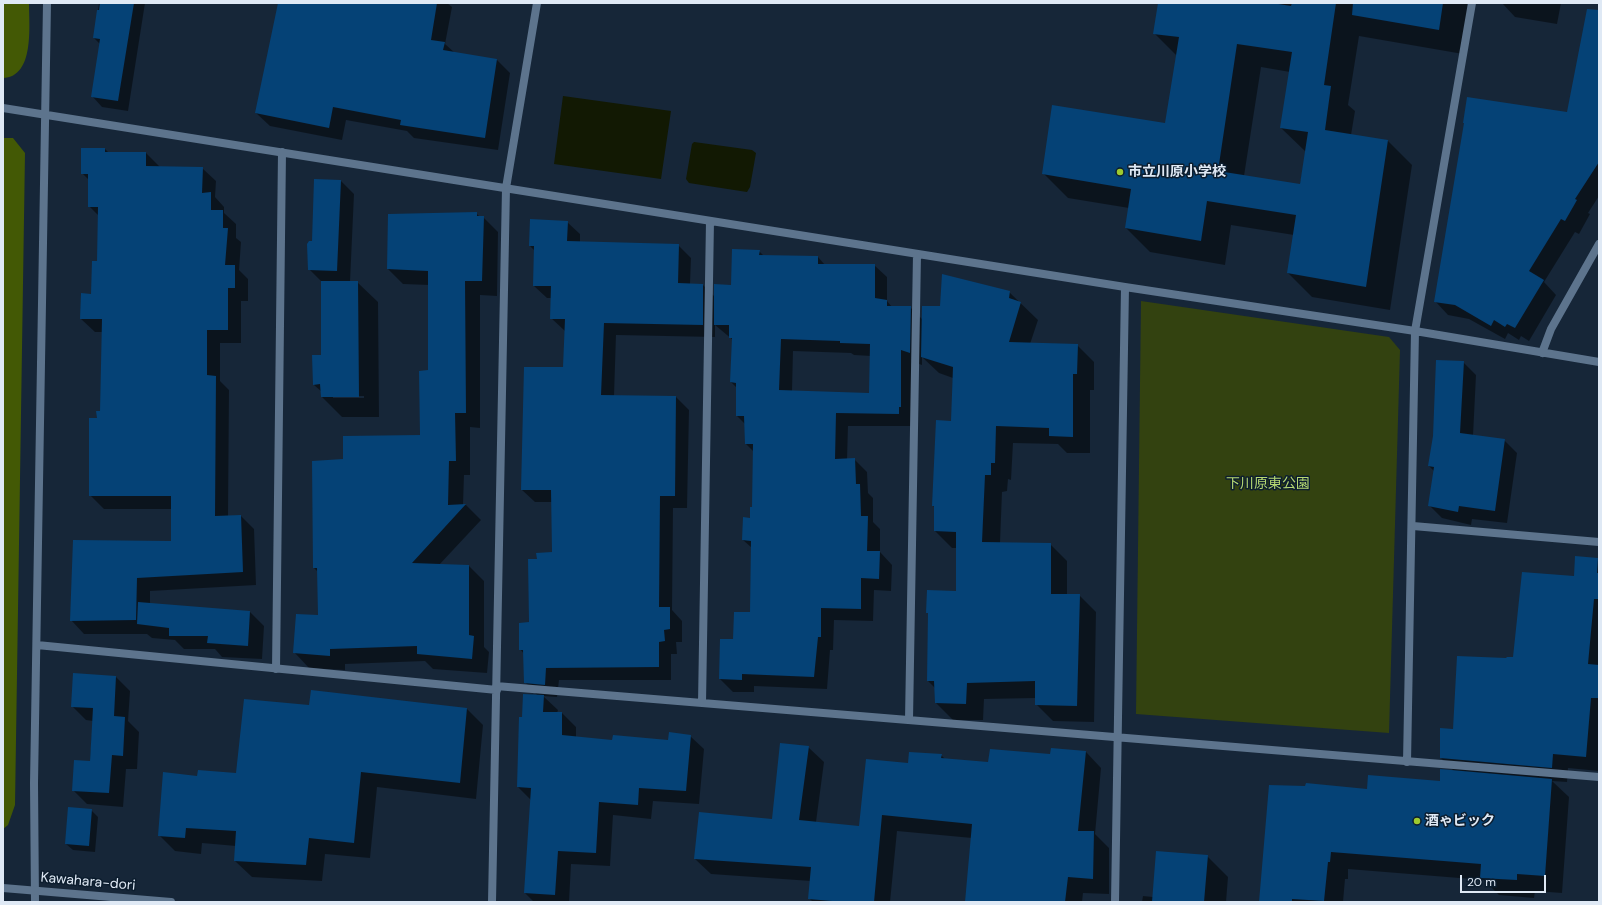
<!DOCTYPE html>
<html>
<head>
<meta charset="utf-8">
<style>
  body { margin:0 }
  #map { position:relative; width:1602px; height:905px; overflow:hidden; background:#162638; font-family:"DM Sans",sans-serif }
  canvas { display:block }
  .frame { position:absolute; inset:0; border:4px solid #dfe9f5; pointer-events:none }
  .scale { position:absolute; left:1460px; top:875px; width:86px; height:18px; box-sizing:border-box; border:2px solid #dfe9f5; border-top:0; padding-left:5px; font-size:12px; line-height:14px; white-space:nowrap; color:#dfe9f5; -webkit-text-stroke:3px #0c1d2e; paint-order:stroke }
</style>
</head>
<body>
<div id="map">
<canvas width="1602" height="905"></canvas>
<div class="frame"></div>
<div class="scale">20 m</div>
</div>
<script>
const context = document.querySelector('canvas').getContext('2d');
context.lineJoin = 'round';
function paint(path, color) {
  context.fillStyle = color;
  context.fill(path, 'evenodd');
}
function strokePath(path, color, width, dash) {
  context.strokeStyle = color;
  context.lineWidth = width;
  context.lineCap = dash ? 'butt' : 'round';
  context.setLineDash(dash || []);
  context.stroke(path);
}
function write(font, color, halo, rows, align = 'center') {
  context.font = font + ' "DM Sans","Noto Sans JP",sans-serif';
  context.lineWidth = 3;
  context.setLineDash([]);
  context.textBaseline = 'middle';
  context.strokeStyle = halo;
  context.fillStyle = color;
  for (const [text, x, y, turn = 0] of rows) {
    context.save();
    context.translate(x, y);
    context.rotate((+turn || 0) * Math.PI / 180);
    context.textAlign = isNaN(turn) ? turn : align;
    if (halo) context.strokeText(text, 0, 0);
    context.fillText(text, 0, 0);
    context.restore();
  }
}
paint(new Path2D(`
  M 1141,301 L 1389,337 L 1400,350 L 1389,733 L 1136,714 Z`), '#334210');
paint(new Path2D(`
  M 3,3 L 29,3 C 29,25 35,77 3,78 Z
  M 3,138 L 13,138 L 25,153 L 15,805 L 8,825 L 3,829 Z`), '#435905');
paint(new Path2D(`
  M 563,96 L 671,111 L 661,179 L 554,164 Z
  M 694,142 L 752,150 L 756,153 L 750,187 L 747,192 L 689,183 L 686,179 L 692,144 Z`), '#121903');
paint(new Path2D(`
  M 99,3 L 145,3 L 128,111 L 102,107 L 92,96 L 100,44 L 94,38 Z
  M 279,3 L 447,3 L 452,7 L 445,44 L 455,53 L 497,60 L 510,73 L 498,150 L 414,138 L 407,131 L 346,120 L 342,140 L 270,126 L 256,113 Z
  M 1159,3 L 1471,3 L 1463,54 L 1359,36 L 1348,105 L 1355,111 L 1351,135 L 1388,141 L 1412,165 L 1390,310 L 1312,297 L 1288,273 L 1294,235 L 1231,225 L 1225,265 L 1150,252 L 1126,228 L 1129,208 L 1068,198 L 1043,173 L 1166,124 L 1177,56 L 1154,33 ZM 1261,67 L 1290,72 L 1281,128 L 1306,152 L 1300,185 L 1244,176 Z
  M 1502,3 L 1561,3 L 1557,24 L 1515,17 Z
  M 1599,35 L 1599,196 L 1588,213 L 1590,214 L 1579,234 L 1575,232 L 1544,282 L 1556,295 L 1529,341 L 1521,336 L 1519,340 L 1508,333 L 1505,339 L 1469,319 L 1448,315 L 1435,301 L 1568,113 Z
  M 105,149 L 109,153 L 146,153 L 160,167 L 202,168 L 216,181 L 215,197 L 224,207 L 224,213 L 236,224 L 236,238 L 241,242 L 239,270 L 248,279 L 248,301 L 241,301 L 241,343 L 220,343 L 220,381 L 229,390 L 228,516 L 241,516 L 254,529 L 256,585 L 150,591 L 150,604 L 250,612 L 264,626 L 262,659 L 222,657 L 215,649 L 184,649 L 175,640 L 152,638 L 147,634 L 84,634 L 71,620 L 172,542 L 172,509 L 104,509 L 90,495 L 98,419 L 101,412 L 103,332 L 95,332 L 81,319 L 92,295 L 98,262 L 99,216 L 89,206 L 89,180 L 82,173 Z
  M 341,181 L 354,194 L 350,282 L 357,282 L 378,302 L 379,417 L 342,417 L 322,397 L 322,392 L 314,385 L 322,356 L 322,282 L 309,269 L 313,242 ZM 333,396 L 364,396 L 364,398 L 333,398 Z
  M 476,213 L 480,217 L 483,217 L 498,232 L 497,296 L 480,295 L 480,428 L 470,427 L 470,475 L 464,475 L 463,505 L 466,505 L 481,520 L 439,565 L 469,566 L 484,581 L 484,647 L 489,652 L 487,673 L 433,669 L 425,661 L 345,664 L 345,670 L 309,668 L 294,652 L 319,616 L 318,572 L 314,568 L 313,462 L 344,460 L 421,436 L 429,371 L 429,285 L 403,284 L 388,269 Z
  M 567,222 L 580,234 L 580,242 L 678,245 L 691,258 L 690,284 L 703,285 L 715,297 L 732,286 L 759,251 L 764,256 L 818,257 L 825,265 L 874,265 L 887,277 L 887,301 L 892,307 L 910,307 L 922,319 L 941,307 L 1009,292 L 1038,320 L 1030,344 L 1077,345 L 1094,362 L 1094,390 L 1090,390 L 1090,453 L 1067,453 L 1058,444 L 1013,443 L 1011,480 L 1008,479 L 1007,491 L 1002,492 L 1000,543 L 1050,544 L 1067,561 L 1067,595 L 1079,595 L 1096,612 L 1094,722 L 1053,721 L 1036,704 L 1036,698 L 984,699 L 983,720 L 953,720 L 936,703 L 936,689 L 928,681 L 929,614 L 927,612 L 957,592 L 957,548 L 952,548 L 935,531 L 935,507 L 933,506 L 952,422 L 953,378 L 939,373 L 922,357 L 922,365 L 913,362 L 911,426 L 848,426 L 847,460 L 854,459 L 867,472 L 868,493 L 873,498 L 873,522 L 880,529 L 880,552 L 892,565 L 891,591 L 874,590 L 873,621 L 834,620 L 833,650 L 830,650 L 827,689 L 754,686 L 754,692 L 733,692 L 720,679 L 734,640 L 751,613 L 752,548 L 743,540 L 753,508 L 754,452 L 746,444 L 745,424 L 737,416 L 737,388 L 731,382 L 733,340 L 715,325 L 715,337 L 616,335 L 614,396 L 676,397 L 689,410 L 687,508 L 673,508 L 672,610 L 682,621 L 682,642 L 676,642 L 677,654 L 671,654 L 671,680 L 559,680 L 557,697 L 543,696 L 558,710 L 557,713 L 562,713 L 576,727 L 576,737 L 613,741 L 669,741 L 690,736 L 704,749 L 699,804 L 653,801 L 651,819 L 613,815 L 610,866 L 571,864 L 569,902 L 534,902 L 525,893 L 531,800 L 518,787 L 523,718 L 538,696 L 525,682 L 524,654 L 520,649 L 530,623 L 538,560 L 553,553 L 552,502 L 535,502 L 522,490 L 564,368 L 565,331 L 551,318 L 552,298 L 547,298 L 534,286 L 535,251 L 530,246 ZM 793,351 L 851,353 L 854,355 L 871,356 L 870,394 L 792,391 Z
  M 1463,362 L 1476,375 L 1473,436 L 1504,440 L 1517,453 L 1507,523 L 1472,519 L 1471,525 L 1442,518 L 1429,505 L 1435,472 L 1429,466 Z
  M 1576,557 L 1599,559 L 1599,771 L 1568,768 L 1567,782 L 1552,781 L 1569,797 L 1562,893 L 1535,891 L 1534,898 L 1499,895 L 1484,880 L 1348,869 L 1348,879 L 1345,879 L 1343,902 L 1260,902 L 1368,790 L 1441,782 L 1455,772 L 1441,758 L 1454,730 L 1514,658 L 1575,577 Z
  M 116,677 L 130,691 L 128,721 L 139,732 L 137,769 L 126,769 L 123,807 L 87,804 L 73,790 L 90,762 L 93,721 L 86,720 L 72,706 Z
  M 310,706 L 467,709 L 483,725 L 476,799 L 377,787 L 370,858 L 325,854 L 322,881 L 252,877 L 235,861 L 236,846 L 202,843 L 201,854 L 175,851 L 159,835 L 198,777 L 237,774 Z
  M 808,747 L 824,762 L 816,822 L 860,827 L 909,764 L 941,755 L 946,760 L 989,763 L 1086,752 L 1101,768 L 1095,834 L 1109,848 L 1109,894 L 1083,893 L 1082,902 L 966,902 L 972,838 L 897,831 L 890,902 L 813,902 L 809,898 L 811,881 L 711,874 L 695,859 L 773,820 Z
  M 91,810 L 98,817 L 95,852 L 73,850 L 66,844 Z
  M 1207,856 L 1228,877 L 1226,902 L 1142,902 L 1143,896 L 1153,897 Z`), '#0007');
paint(new Path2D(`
  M 100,3 L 134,3 L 118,101 L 91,97 L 100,39 L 93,38 L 97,10 L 99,10 Z
  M 278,3 L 437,3 L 431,40 L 445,42 L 443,50 L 497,59 L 485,138 L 400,125 L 401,120 L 333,107 L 329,128 L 255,113 Z
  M 1158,3 L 1272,3 L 1291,6 L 1292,3 L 1336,3 L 1324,85 L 1331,86 L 1325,130 L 1388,140 L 1366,287 L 1287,273 L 1296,215 L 1207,201 L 1201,241 L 1125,228 L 1131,189 L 1042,174 L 1052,105 L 1165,123 L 1179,37 L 1153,34 ZM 1237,44 L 1292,52 L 1280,128 L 1308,132 L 1300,184 L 1218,171 Z
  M 1353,3 L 1443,3 L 1439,30 L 1352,15 Z
  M 1587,9 L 1599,10 L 1599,162 L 1575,199 L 1577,200 L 1565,221 L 1561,219 L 1529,271 L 1544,280 L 1515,328 L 1507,324 L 1505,327 L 1494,320 L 1491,326 L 1455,305 L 1434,302 L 1464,123 L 1463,123 L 1467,97 L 1567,112 Z
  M 81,148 L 105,148 L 105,152 L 146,152 L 146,166 L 203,167 L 202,193 L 211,192 L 211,210 L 223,210 L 223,228 L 228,228 L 225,265 L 235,265 L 235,288 L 228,288 L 228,330 L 207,330 L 207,375 L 216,376 L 215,516 L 241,515 L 243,572 L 137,578 L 136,620 L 70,621 L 73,540 L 171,541 L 171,496 L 89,496 L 89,418 L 97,418 L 96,411 L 100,411 L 102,319 L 80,319 L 81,293 L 91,294 L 92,261 L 97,261 L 98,207 L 88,207 L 88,174 L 81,174 Z
  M 314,179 L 341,180 L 337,271 L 308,270 L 307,244 L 309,241 L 312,241 Z
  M 477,212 L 477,216 L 484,216 L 482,281 L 465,281 L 466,413 L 455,413 L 456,461 L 449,461 L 448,505 L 466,504 L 412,563 L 469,565 L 469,635 L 474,636 L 472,659 L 417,654 L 417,646 L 330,649 L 330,656 L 293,653 L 296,614 L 318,615 L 317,568 L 313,568 L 312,461 L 343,459 L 343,436 L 420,435 L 419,371 L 428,370 L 428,271 L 387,269 L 388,214 Z
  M 530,219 L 568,221 L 567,241 L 679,244 L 678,283 L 703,284 L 703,325 L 604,323 L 601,395 L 676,396 L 675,496 L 660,496 L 659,607 L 670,607 L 670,629 L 664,630 L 665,641 L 659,642 L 659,667 L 546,668 L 545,685 L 524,683 L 523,650 L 519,650 L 519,623 L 529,622 L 528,559 L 537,559 L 536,553 L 552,552 L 551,490 L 521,490 L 524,367 L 563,367 L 565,319 L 550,319 L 551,286 L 533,286 L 534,246 L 529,246 Z
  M 732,249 L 760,250 L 759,255 L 818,256 L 818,264 L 875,264 L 875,298 L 887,300 L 887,306 L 911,306 L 910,353 L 901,350 L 901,407 L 899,407 L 899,414 L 836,413 L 835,459 L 855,458 L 856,484 L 860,484 L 861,516 L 868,516 L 867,551 L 880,551 L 879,579 L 861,578 L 861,609 L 821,608 L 821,637 L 818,637 L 814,677 L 742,674 L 742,680 L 719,679 L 720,639 L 733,639 L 734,612 L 750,612 L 751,541 L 742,540 L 743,517 L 750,518 L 750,507 L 752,507 L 753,444 L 745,444 L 744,416 L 736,416 L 736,383 L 730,382 L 732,338 L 729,338 L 729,325 L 714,325 L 714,284 L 731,285 ZM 781,339 L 840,341 L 840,343 L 870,344 L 869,393 L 779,390 Z
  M 942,274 L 1010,291 L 1009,298 L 1021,302 L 1009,342 L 1078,344 L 1077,374 L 1073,374 L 1073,437 L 1049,436 L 1049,428 L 996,426 L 995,463 L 991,463 L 991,475 L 985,475 L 982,542 L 1051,543 L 1051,594 L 1080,594 L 1077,706 L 1035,705 L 1035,681 L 967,683 L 966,704 L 935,703 L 934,681 L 927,681 L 928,613 L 926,613 L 927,590 L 956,591 L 956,532 L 934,531 L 934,506 L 932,506 L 936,420 L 951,421 L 953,367 L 921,357 L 922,306 L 940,306 Z
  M 321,281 L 358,281 L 359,397 L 321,397 L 320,384 L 313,385 L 312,355 L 321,355 Z
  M 1436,360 L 1464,361 L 1460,433 L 1505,439 L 1495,511 L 1459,506 L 1458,512 L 1428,506 L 1434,467 L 1428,466 L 1433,436 Z
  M 1575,556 L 1598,558 L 1597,573 L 1599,573 L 1599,599 L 1594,599 L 1588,664 L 1599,665 L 1599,698 L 1591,698 L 1586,757 L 1553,754 L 1552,768 L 1440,758 L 1440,728 L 1453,729 L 1457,656 L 1506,658 L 1507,657 L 1513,657 L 1522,572 L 1574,576 Z
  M 138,602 L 250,611 L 248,646 L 207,643 L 208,636 L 169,636 L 169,628 L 137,624 Z
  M 73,673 L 116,676 L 114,716 L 125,717 L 123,756 L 112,755 L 109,793 L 72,791 L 74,760 L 90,761 L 93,708 L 71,707 Z
  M 311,690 L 467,708 L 460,783 L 361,772 L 354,843 L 309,838 L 306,865 L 234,861 L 236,831 L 186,828 L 185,838 L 158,836 L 163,772 L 197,776 L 198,770 L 236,773 L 244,699 L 309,705 Z
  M 523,694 L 544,695 L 543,712 L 562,712 L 562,735 L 612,740 L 613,735 L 668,740 L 669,732 L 691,735 L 686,791 L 639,788 L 638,805 L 599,802 L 596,853 L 558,851 L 555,895 L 524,893 L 531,788 L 517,787 L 519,717 L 522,717 Z
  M 780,743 L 809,746 L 799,820 L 859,826 L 866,759 L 908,763 L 909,752 L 942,754 L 941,758 L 988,762 L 990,749 L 1050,754 L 1051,748 L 1086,751 L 1078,831 L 1094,831 L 1093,879 L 1068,877 L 1065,902 L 965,902 L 972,824 L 882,815 L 874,902 L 844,902 L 808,899 L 811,867 L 694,859 L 699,812 L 772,819 Z
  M 1440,769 L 1552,779 L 1545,876 L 1517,874 L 1517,880 L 1480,878 L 1481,864 L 1331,852 L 1330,862 L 1328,862 L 1324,901 L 1292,899 L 1292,902 L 1259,902 L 1269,785 L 1305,786 L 1306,783 L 1367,789 L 1368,775 L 1440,781 Z
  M 68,807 L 92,809 L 89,846 L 65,844 Z
  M 1156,851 L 1208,855 L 1204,902 L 1152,902 Z`), '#054276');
strokePath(new Path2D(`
  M 3,108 L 1125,287 L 1415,331 L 1599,362
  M 1542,353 L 1551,329 L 1599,244
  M 1413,526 L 1599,542
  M 37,645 L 497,690
  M 276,669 L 282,152
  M 496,686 L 1599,777
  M 702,703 L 710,221
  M 909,720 L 917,254
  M 1407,762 L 1415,331 L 1472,3
  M 35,902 L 34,783 L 47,3
  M 492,902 L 506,188 L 537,3
  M 1115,902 L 1125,287`), '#5d748d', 8);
strokePath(new Path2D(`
  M 3,888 L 171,902`), '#5d748d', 8);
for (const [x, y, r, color] of [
  [1120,172,4,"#9eca2f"],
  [1417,821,4,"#9eca2f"]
]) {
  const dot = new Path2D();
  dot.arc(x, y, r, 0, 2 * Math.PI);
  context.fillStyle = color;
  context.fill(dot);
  strokePath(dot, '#0c1d2e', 1.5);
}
write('bold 14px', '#dfe9f5', '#0c1d2e', [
  ["市立川原小学校",1128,172],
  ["酒ゃビック",1425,821]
], 'left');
write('14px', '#b6d872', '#0c1d2e', [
  ["下川原東公園",1268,484]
]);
write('14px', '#dfe9f5', '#0c1d2e', [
  ["Kawahara-dori",88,882,5]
]);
</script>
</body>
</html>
